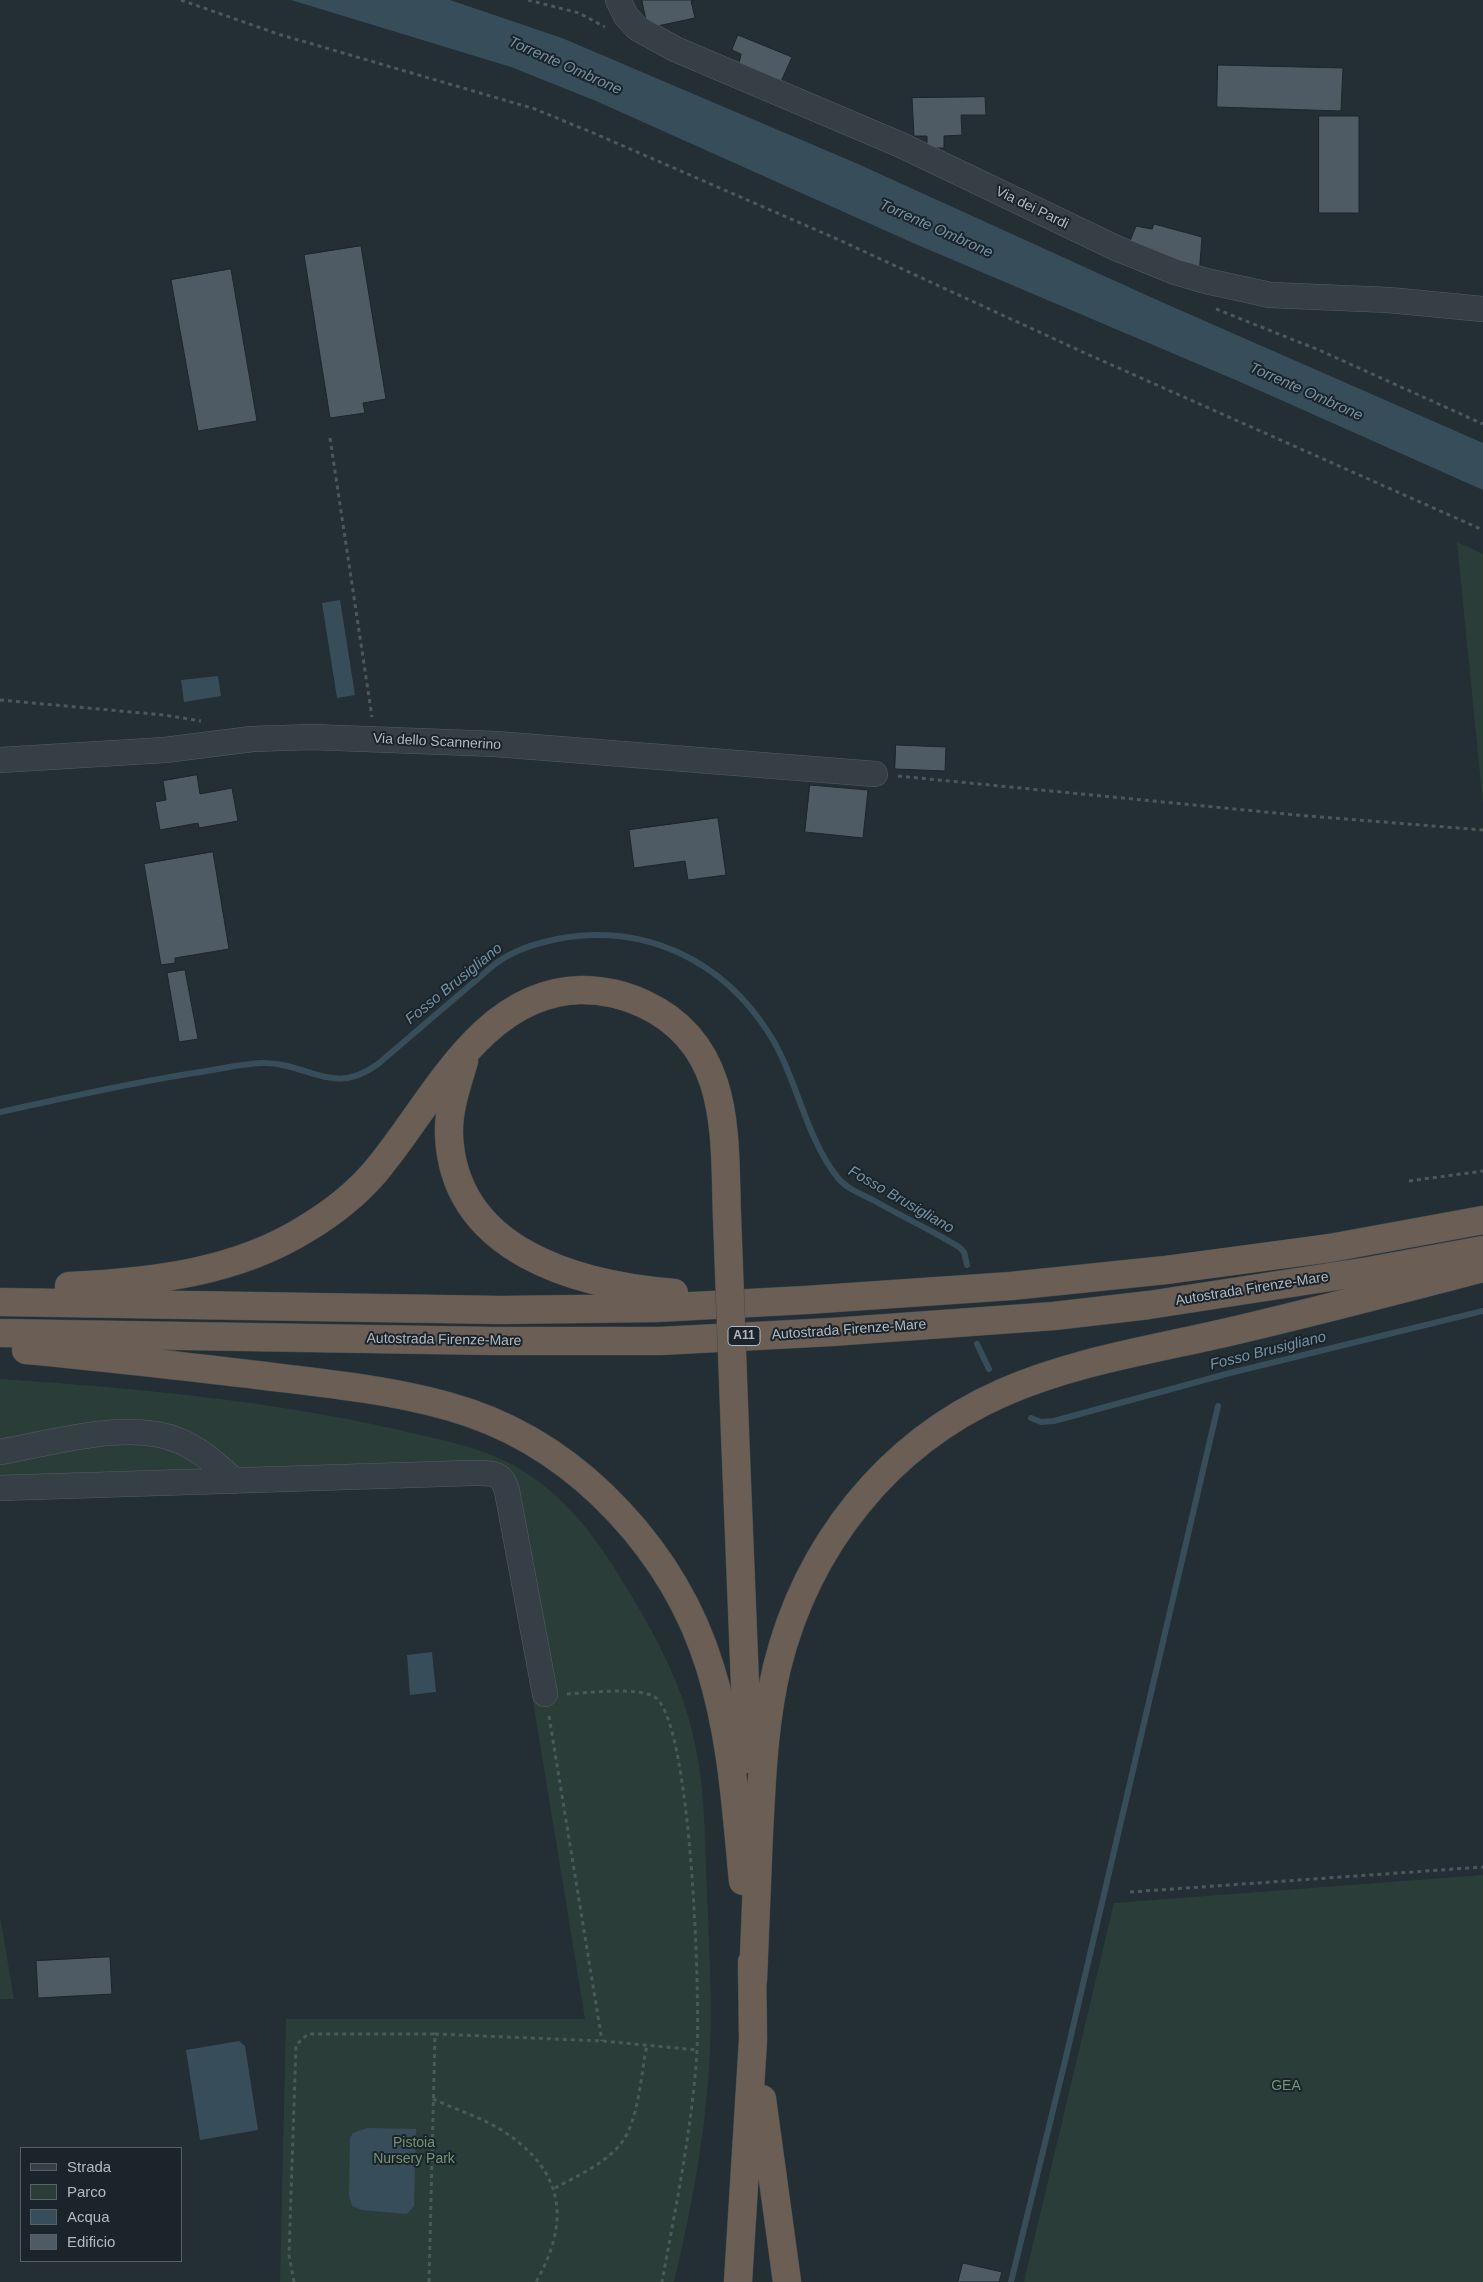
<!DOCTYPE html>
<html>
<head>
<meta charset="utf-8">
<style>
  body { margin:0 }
  #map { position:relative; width:1483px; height:2282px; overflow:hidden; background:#232e35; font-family:Arial,sans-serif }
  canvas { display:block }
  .legend { position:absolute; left:20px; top:2147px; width:162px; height:115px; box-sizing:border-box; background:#1b242a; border:1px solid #576067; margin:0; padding:6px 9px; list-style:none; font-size:15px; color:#b1bbc2 }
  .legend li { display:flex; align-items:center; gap:10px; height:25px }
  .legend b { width:25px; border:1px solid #576067 }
</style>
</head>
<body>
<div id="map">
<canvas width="1483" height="2282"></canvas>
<ul class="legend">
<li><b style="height:6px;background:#363f46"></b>Strada</li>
<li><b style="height:14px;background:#2b3d39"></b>Parco</li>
<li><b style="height:14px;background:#384d5a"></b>Acqua</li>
<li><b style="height:14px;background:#4e5b64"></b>Edificio</li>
</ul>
</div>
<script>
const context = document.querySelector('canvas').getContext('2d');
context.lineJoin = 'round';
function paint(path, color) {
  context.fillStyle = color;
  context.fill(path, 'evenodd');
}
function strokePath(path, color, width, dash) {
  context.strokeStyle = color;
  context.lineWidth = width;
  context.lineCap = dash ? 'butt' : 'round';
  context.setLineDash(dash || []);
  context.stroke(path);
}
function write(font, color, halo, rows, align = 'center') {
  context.font = font + ' Arial,sans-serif';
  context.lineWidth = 4;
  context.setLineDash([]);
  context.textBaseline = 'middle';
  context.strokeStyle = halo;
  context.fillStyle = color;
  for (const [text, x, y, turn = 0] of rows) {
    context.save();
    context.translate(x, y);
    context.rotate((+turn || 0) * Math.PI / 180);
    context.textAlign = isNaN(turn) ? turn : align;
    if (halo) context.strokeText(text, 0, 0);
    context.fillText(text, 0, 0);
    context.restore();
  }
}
paint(new Path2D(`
  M 1457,542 L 1483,554 L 1483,804 Z
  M 0,1379 C 134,1388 268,1400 399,1430 C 437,1439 478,1446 513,1465 C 562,1492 595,1535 623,1582 C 652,1629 681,1681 693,1735 C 705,1785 705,1839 707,1890 C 709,1953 714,2017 708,2080 C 703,2149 690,2215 674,2282 L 280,2282 L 286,2019 L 585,2019 L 497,1481 L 0,1497 Z
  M 1483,1875 L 1483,2282 L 1024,2282 L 1114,1903 Z
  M 0,1916 L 14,1999 L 0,1999 Z`), '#2b3d39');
paint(new Path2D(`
  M 291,0 L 450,0 L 562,38 L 858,164 L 1157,300 L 1483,443 L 1483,490 L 1238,381 L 913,243 L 596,101 L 511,67 Z
  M 340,600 L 355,695 L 337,698 L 322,603 Z
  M 218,676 L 221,696 L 184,702 L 181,680 Z
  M 432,1652 L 436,1692 L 410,1695 L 407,1655 Z
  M 239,2041 L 245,2046 L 258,2130 L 200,2140 L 186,2050 Z
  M 367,2128 L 416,2129 L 414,2206 L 407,2214 L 362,2210 L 352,2206 L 349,2195 L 350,2138 L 353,2133 Z`), '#384d5a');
strokePath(new Path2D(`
  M 0,1112 C 65,1098 129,1083 194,1073 C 216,1070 239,1064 262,1063 C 308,1062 332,1098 378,1064 L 495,964 C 514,950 534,944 557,939 C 644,922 723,960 770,1035 C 797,1078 806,1139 838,1178 C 846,1188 861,1194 873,1200 C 901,1216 931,1230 959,1247 L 964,1252 L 967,1265
  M 977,1344 L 989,1369
  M 1031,1418 L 1041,1422 L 1054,1421 L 1230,1373 L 1483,1311
  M 1011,2282 L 1066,2057 L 1218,1406`), '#384d5a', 6);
const building = new Path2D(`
  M 642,0 L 694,0 L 691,1 L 695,18 L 648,28 Z
  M 738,35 L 792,57 L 779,86 L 738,69 L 741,54 L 732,50 Z
  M 1218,65 L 1343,68 L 1341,111 L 1217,107 Z
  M 985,97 L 986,115 L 961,115 L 962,135 L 944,136 L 944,148 L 927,148 L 927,136 L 914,136 L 912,98 Z
  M 1319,116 L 1359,116 L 1359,213 L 1319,213 Z
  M 1154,224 L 1202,237 L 1199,275 L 1128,246 L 1136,226 L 1152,229 Z
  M 361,246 L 386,399 L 363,403 L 365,413 L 330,418 L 304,255 Z
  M 231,269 L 257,421 L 198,431 L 171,280 Z
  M 896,745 L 946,747 L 945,771 L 895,769 Z
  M 197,775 L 200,794 L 232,788 L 238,821 L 199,828 L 198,823 L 160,830 L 155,802 L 166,800 L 163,781 Z
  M 810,785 L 868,790 L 863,838 L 805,832 Z
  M 718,818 L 726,875 L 688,880 L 685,861 L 634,868 L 629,830 Z
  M 213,852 L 229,949 L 175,958 L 175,963 L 161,965 L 144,864 Z
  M 185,970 L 198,1039 L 179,1042 L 167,973 Z
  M 110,1957 L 112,1994 L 38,1998 L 36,1961 Z
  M 963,2263 L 1002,2272 L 999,2282 L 958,2282 Z`);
paint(building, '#4e5b64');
strokePath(building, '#1d262c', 1);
const minor = new Path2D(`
  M 618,0 L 626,16 L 637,28 L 675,49 L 901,145 L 1116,248 L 1175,272 L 1206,281 L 1270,295 L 1389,300 L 1483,309
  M 0,760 L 165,750 L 252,739 L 312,737 L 496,744 L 875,774
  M 0,1452 C 53,1443 130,1419 180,1441 C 201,1450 218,1466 235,1481
  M 0,1488 L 472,1473 C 489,1473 502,1471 507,1491 L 545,1694`);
const highway = new Path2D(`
  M 464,1061 C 457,1085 448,1110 449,1135 C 454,1252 578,1285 674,1293
  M 69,1286 C 150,1282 236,1273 307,1228 C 332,1213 356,1194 375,1172 C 432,1105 480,992 581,990 C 603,990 625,995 644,1004 C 732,1045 724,1135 727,1216
  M 0,1302 L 501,1310 L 656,1308 L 806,1300 L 1011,1286 L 1166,1270 L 1330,1248 L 1483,1220
  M 0,1333 L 493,1341 L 660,1341 L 832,1332 L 1054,1316 L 1149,1305 L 1369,1271 L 1483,1250
  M 26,1350 C 104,1357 180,1366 257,1375 C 328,1384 402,1390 470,1413 C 583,1452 675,1554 710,1667 C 732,1737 736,1809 743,1881
  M 735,1433 L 748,1759
  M 753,1980 C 755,1931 757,1881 759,1832 C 762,1776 764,1722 777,1667 C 807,1546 887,1444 1002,1393 C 1072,1362 1150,1350 1224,1333 C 1311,1313 1397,1290 1483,1268
  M 762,2099 L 787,2282
  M 738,2282 L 753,2040 L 752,1962`);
strokePath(minor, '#545d64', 26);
strokePath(highway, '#414a50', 29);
strokePath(new Path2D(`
  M 181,0 L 278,34 L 535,109 L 598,135 L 837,239 L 1087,354 L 1483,530
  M 528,0 L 579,13 L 605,27
  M 1216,309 L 1319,350 L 1483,424
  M 330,438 L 372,717
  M 0,700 L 164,715 L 201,721
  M 898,776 L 1296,815 L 1483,830
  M 1409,1181 L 1483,1171
  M 567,1694 C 587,1693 641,1686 656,1698 C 692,1728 700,1996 697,2051 C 692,2129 676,2205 662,2282
  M 549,1716 L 602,2041
  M 1130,1892 L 1483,1867
  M 433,2099 C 457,2110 484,2118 506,2133 C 565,2173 570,2222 536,2282
  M 555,2188 C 577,2176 607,2163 622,2142 C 639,2119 641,2073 647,2045
  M 294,2282 L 289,2255 L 296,2045 L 308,2034 L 435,2034
  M 429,2282 L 435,2034 L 602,2041 L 697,2050`), '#495a59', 3, [4, 4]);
strokePath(minor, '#363f46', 25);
strokePath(highway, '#6b5e54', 28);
const highwayBridge = new Path2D(`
  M 727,1216 L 735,1433`);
strokePath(highwayBridge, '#414a50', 29, []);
strokePath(highwayBridge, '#6b5e54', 28);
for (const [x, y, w] of [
  [744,1336,32]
]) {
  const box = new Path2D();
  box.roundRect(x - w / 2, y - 9.5, w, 19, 4);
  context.fillStyle = '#1b242a';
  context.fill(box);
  strokePath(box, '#b1bbc2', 1);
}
write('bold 12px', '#b1bbc2', null, [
  ["A11",744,1336]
]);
write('14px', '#b1bbc2', '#1b242a', [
  ["Via dei Pardi",1032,208,26],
  ["Via dello Scannerino",437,742,3],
  ["Autostrada Firenze-Mare",1252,1289,-9],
  ["Autostrada Firenze-Mare",849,1330,-4],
  ["Autostrada Firenze-Mare",444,1340,1]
]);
write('14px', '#729674', '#1b242a', [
  ["GEA",1286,2086],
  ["Pistoia",414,2143],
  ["Nursery Park",414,2159]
]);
write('italic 15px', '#7491a3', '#1b242a', [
  ["Torrente Ombrone",565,66,24],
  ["Torrente Ombrone",936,229,24],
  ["Torrente Ombrone",1306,392,24],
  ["Fosso Brusigliano",454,984,-39],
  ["Fosso Brusigliano",901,1200,30],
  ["Fosso Brusigliano",1268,1351,-14]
]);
</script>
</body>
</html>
